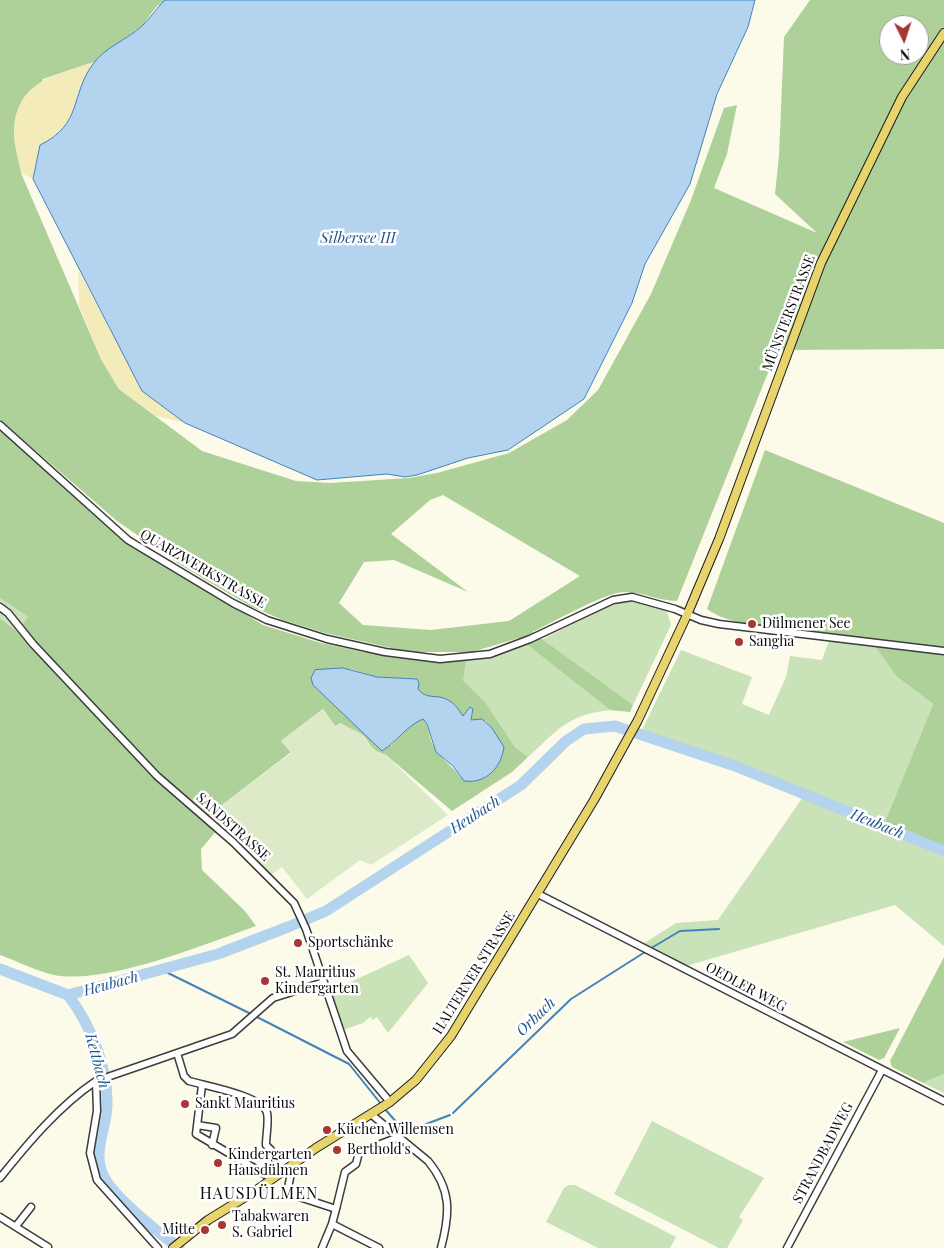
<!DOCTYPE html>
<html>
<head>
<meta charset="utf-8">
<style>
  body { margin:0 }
  #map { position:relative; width:944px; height:1248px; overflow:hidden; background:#fcfae9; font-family:"Playfair Display",serif }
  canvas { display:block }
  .north { position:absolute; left:879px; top:15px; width:50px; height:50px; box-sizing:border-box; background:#fff; border:1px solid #9d9d9d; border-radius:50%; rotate:176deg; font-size:14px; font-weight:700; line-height:20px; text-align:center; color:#090909 }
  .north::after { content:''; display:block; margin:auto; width:18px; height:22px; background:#a83633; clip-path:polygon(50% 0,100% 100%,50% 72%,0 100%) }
</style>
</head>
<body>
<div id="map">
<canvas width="944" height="1248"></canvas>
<div class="north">N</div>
</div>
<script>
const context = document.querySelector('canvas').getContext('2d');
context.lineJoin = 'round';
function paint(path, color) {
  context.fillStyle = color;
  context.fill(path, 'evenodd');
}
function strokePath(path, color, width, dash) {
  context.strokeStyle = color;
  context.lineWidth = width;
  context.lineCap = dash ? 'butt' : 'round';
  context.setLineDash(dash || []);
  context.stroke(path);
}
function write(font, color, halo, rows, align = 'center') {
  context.font = font + ' "Playfair Display",serif';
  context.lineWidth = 5;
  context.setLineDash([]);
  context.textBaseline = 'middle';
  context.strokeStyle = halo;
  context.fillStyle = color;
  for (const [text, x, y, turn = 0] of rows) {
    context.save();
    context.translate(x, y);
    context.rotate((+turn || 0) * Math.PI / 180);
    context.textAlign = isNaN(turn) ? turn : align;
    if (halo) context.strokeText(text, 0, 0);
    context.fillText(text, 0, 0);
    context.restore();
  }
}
paint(new Path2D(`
  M 0,598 L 28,617 L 33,644 L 0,618 Z
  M 632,600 L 667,611 L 671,625 L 633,705 L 541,640 L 616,602 Z
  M 829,641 L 874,645 L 896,676 L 933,704 L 885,822 L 732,760 L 642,730 L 681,650 L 752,677 L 742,704 L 769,715 L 786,677 L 790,656 L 822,660 Z
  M 526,643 L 610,710 C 567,715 559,729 528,757 L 515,747 L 485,702 L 462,681 L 466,660 L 492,655 Z
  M 803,797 L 944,857 L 944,946 L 895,905 L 686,966 L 643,944 L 676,923 L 718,920 Z
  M 409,955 L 428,983 L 388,1033 L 377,1017 L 373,1020 L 370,1017 L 363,1023 L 343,1030 L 331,991 Z
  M 944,1074 L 944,1093 L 923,1083 Z
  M 652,1121 L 764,1178 L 739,1217 L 743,1220 L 727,1248 L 719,1248 L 614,1194 Z
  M 569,1185 L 575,1185 L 676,1237 L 670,1248 L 598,1248 L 546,1222 L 564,1188 Z`), '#cae2b7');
paint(new Path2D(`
  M 0,0 L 165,0 L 156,7 L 143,25 L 94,62 L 43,79 L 21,173 L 101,359 L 119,389 L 202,451 L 296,481 L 330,483 L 409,478 L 437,473 L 509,453 L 567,420 L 598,390 L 651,294 L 691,200 L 724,108 L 737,105 L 727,154 L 714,188 L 817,233 L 775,194 L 779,156 L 784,37 L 810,0 L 944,0 L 944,349 L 777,350 L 677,601 C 659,601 643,592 624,592 C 603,593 554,622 532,632 L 633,705 L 630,712 L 610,710 L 519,638 L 472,652 L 409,652 L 325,633 L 283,620 L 250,606 L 182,566 L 117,521 L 0,420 ZM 889,25 L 919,25 L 919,55 L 889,55 ZM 443,495 L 580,576 L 509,621 L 431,630 L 363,625 L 339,603 L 364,562 L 394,560 L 468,592 L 391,534 L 430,500 Z
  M 0,425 L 128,540 L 263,625 L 321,643 L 363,652 L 440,661 L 466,660 L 463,681 L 485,702 L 515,747 L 528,757 L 512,772 L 452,811 L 386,755 C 366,749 371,739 359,733 C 352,729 347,728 341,723 L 335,726 L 323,709 L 281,741 L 291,752 L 209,815 L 208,820 L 218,829 L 201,849 L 202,870 L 245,911 L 256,926 C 205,944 107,985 54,975 C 36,971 17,961 0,955 L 0,618 L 30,642 L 20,628 L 28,617 L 0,598 ZM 350,669 L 377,677 L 417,679 C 417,683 417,688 419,691 C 421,694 456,711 463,716 L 469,709 L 473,713 L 471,718 L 474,722 L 486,721 L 504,747 L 461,778 C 453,766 439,758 433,745 C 428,736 430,727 423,719 L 409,725 L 391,746 Z
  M 765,450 L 944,523 L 944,846 L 885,822 L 933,704 L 896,676 L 874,645 L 829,641 L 830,634 C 799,630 730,628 707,609 Z
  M 944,957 L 944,1074 L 923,1083 L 892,1067 L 890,1061 Z
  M 900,1028 L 884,1058 L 879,1060 L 843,1042 Z`), '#add198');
paint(new Path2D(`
  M 94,62 C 74,95 78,126 40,145 L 33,179 L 21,173 C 19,160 13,144 14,131 C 16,81 55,75 94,62 Z
  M 78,270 L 142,390 L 185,423 L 156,416 L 119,389 L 101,359 L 79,305 Z`), '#f3ebba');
paint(new Path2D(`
  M 323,709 L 335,726 L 341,723 C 347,728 357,730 362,735 C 372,746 370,750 386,755 L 448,815 L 371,865 L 360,860 L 307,899 L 282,867 L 271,875 L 257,862 L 258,856 L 240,839 L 237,841 L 209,815 L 291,753 L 281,741 Z`), '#dceac8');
const water = new Path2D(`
  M 165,0 L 755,0 L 748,27 L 717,94 L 690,184 L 645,264 L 632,303 L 584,399 L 508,450 L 468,458 L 417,475 L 405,477 L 387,474 L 317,480 L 185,423 L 142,391 L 33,179 L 40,145 C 83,124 70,95 93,64 C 104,48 128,39 142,26 C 151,18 156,8 165,0 Z
  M 343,668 L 377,677 L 417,679 L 419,683 L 418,689 C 426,700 436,694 446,699 C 455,703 458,709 463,716 L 470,707 L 473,709 L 471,720 L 482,719 L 492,728 L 504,747 C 501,768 486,784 464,781 L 453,766 L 436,752 L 427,724 L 423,719 C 406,726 398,741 382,751 L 313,685 L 311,678 L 315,670 Z`);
paint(water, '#b3d3ee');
strokePath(water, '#4383bc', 1);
strokePath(new Path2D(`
  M 653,947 L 680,931 L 719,929
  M 164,971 L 249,1013
  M 257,1017 L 349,1064 L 381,1104
  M 384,1108 L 405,1132 L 450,1115
  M 453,1113 L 571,999 L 645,952`), '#4383bc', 2);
strokePath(new Path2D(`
  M 0,969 L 68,995 L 218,954 L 288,927 L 326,911 L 521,785 L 566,741 L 584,729 L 615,726 L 735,766 L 944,851
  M 68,995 C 90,1024 108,1067 107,1104 C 107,1129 92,1150 103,1175 C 112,1196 160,1234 179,1248`), '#b3d3ee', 11);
const minor = new Path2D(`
  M 0,425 L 128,540 L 233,603 L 267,620 L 327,639 L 385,652 L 440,659 L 490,654 L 530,639 L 613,600 L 632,597 L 675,609 L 701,620 L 719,624 L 944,651
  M 0,607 L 8,613 L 33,644 L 157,776 L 233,842 L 294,903 L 306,929 L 347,1051 L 390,1102
  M 538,894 L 944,1101
  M 177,1053 L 184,1076 L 189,1081 C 206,1086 263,1096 267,1113 C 269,1122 266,1135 266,1145 L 271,1150 L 265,1173
  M 96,1081 L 97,1111 L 90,1153 L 97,1180 L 158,1248
  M 202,1085 L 196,1134 L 266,1175
  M 372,1115 L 428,1161 C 452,1190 450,1214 441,1248
  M 197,1125 L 216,1128 L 212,1145
  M 293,1163 L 287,1193 L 336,1209 L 332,1224 L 322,1248
  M 0,1178 C 28,1143 59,1106 96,1081 L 232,1034 L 273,998 L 324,982
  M 336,1209 L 345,1172 L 356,1164 L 359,1152 L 399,1137
  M 0,1217 L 48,1247
  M 332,1224 L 379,1248
  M 16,1226 L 31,1207
  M 787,1248 L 882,1070`);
const major = new Path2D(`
  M 173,1248 L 208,1220 L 255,1191 L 316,1148 L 390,1102 L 416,1080 L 451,1036 L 594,800 L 638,720 L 687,615 L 719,539 L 821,263 L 902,97 L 944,33`);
strokePath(minor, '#3c3c3c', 9);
strokePath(major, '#1a1a1a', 10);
strokePath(minor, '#fff', 6);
strokePath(major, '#e8d46d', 8);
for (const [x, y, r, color] of [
  [752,624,5,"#a83633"],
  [739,642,5,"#a83633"],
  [298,943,5,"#a83633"],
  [265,981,5,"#a83633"],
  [185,1104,5,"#a83633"],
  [327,1130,5,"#a83633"],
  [337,1150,5,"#a83633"],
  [218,1163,5,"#a83633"],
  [222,1225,5,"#a83633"],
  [205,1230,5,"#a83633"]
]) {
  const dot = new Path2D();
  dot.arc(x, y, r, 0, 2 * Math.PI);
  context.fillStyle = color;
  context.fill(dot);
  strokePath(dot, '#fff', 2);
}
write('14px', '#090909', '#fff', [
  ["MÜNSTERSTRASSE",789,313,-69],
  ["QUARZWERKSTRASSE",203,569,30],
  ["SANDSTRASSE",233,827,42],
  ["HALTERNER STRASSE",474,973,-58],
  ["OEDLER WEG",746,987,28],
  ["STRANDBADWEG",823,1153,-62]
]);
write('14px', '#090909', '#fff', [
  ["Dülmener See",762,624],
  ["Sangha",749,642],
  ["Sportschänke",308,943],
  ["St. Mauritius",275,973],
  ["Kindergarten",275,989],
  ["Sankt Mauritius",195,1104],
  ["Küchen Willemsen",337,1130],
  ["Berthold's",347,1150],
  ["Kindergarten",228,1155],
  ["Hausdülmen",228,1171],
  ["Tabakwaren",232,1217],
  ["S. Gabriel",232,1233],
  ["Mitte",195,1230,"right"]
], 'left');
write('italic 15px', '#23568b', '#fff', [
  ["Silbersee III",358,238],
  ["Heubach",475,815,-33],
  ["Heubach",877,824,22],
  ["Heubach",111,984,-15],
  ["Orbach",536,1017,-44],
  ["Kettbach",97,1061,75]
]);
context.letterSpacing = '1px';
write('16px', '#090909', '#fff', [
  ["HAUSDÜLMEN",259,1194]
]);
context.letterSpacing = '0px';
</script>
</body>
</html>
